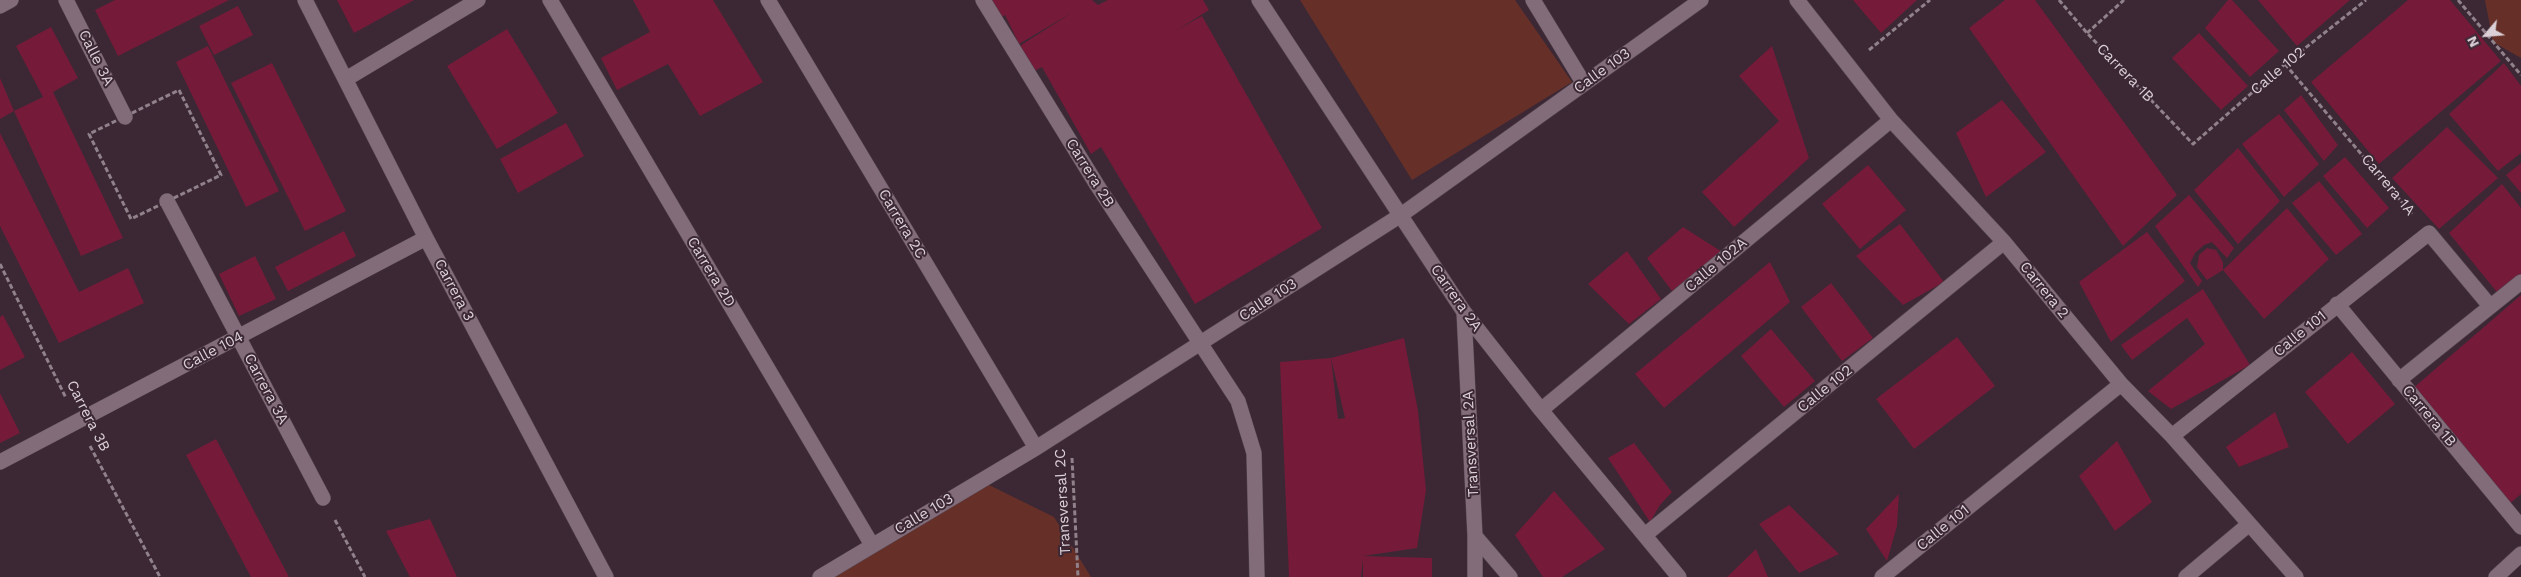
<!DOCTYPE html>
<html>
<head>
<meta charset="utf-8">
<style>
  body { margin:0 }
  #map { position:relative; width:2521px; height:577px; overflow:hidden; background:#3b2834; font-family:"Work Sans",sans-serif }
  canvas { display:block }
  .north { position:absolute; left:2461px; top:10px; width:50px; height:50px; -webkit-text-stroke:4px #3b2834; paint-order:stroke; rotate:243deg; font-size:14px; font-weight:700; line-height:20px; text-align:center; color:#dcd0d7 }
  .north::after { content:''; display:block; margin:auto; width:18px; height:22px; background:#dcd0d7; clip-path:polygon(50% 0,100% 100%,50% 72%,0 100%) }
</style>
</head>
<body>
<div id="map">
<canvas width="2521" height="577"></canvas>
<div class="north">N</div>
</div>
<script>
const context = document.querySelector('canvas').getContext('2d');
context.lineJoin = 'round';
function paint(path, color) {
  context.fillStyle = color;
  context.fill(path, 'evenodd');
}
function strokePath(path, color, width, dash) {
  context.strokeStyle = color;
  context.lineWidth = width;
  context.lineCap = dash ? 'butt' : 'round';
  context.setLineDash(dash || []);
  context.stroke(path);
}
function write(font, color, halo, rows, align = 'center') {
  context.font = font + ' "Work Sans",sans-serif';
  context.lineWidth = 4;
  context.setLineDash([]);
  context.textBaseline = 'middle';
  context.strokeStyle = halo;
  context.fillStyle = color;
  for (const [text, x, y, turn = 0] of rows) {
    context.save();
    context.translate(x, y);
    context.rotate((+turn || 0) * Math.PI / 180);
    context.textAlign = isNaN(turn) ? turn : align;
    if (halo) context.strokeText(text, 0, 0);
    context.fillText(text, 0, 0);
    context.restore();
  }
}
paint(new Path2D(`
  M 1300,0 L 1515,0 L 1572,82 L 1412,180 Z
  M 2485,0 L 2521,0 L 2521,58 L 2493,42 Z
  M 989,485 L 1054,517 L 1091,577 L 829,577 Z`), '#663029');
paint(new Path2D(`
  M 115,0 L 229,0 L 118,56 L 95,10 Z
  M 337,0 L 414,0 L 354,33 Z
  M 633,0 L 713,0 L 763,82 L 700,116 L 668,64 L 617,90 L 601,58 L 650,32 Z
  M 990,0 L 1092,0 L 1098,5 L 1108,0 L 1203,0 L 1209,10 L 1177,30 L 1202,16 L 1322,228 L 1195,304 L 1101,147 L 1091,154 L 1042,67 L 1032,72 L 1018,47 L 1073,12 L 1019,44 L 1005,15 L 999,18 Z
  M 1853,0 L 1917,0 L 1881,33 Z
  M 2005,0 L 2035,0 L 2177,195 L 2123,246 L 1969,28 Z
  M 2228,0 L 2232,0 L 2279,51 L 2250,77 L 2205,28 Z
  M 2258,0 L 2350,0 L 2297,46 Z
  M 2408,0 L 2450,0 L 2501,61 L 2379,164 L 2311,82 Z
  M 238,6 L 253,35 L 214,55 L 199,26 Z
  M 51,27 L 78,78 L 53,92 L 123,238 L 81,256 L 14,111 L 43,97 L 16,46 Z
  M 507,29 L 558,113 L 497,149 L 447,66 Z
  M 2199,33 L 2248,86 L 2221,110 L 2172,58 Z
  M 208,46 L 279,191 L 246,207 L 176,62 Z
  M 1772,46 L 1809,158 L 1734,227 L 1702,192 L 1779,121 L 1739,76 Z
  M 272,63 L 346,211 L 305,231 L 231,83 Z
  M 2504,63 L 2521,86 L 2521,153 L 2498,171 L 2449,114 Z
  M 0,78 L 14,111 L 0,119 Z
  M 2301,95 L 2338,145 L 2324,161 L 2284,110 Z
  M 2002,100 L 2046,152 L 1986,197 L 1956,133 Z
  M 2279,114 L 2319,164 L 2284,197 L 2242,144 Z
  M 566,123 L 584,156 L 518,193 L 500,159 Z
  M 2447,127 L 2498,178 L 2439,229 L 2392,178 Z
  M 0,133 L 79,292 L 128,268 L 144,303 L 59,343 L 0,226 Z
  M 2238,148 L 2280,201 L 2238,244 L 2194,190 Z
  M 2345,157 L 2389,208 L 2367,228 L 2323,176 Z
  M 2521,163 L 2521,193 L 2506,175 Z
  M 1868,165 L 1906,210 L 1860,249 L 1822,204 Z
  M 2319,181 L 2362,234 L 2336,255 L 2292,203 Z
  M 2502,184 L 2521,208 L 2521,278 L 2500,296 L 2449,233 Z
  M 2189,195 L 2234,248 L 2227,258 L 2212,242 L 2204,245 L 2195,253 L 2190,263 L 2202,281 L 2198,287 L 2155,226 Z
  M 2287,208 L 2329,259 L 2264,319 L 2223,270 L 2207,280 L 2197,267 L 2199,255 L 2207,248 L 2216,250 L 2223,262 L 2223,270 Z
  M 1900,224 L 1944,282 L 1903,305 L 1856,256 Z
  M 1683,227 L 1722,252 L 1672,291 L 1647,258 Z
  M 344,231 L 356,256 L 288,291 L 275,267 Z
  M 2147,232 L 2185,281 L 2111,342 L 2079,282 Z
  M 1627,251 L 1661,299 L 1629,324 L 1588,284 Z
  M 255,256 L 276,299 L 239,316 L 219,274 Z
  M 1770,262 L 1790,302 L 1664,408 L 1635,374 Z
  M 1831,283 L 1873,338 L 1842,361 L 1801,307 Z
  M 2203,289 L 2250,365 L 2171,409 L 2148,391 L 2205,344 L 2187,318 L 2132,360 L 2121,345 Z
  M 2521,295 L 2521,494 L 2508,505 L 2411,390 Z
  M 3,315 L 25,357 L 0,370 L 0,317 Z
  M 1771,329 L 1815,381 L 1784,407 L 1741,356 Z
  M 1957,337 L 1995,386 L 1914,449 L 1876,399 Z
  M 1404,338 L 1418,411 L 1426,490 L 1417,548 L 1363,556 L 1432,558 L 1432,577 L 1363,577 L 1363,559 L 1361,577 L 1289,577 L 1280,362 L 1331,358 ZM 1331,358 L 1345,418 L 1338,419 Z
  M 2352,352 L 2395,404 L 2348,444 L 2305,392 Z
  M 0,393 L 20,433 L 0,443 Z
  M 2275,412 L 2289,447 L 2239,467 L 2226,447 Z
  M 216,439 L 289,577 L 251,577 L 186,455 Z
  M 2117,441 L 2152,502 L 2115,531 L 2079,476 Z
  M 1634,443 L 1672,492 L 1660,505 L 1650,522 L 1608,458 Z
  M 1554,491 L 1605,549 L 1562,577 L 1543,577 L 1515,535 Z
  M 1899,494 L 1897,526 L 1887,561 L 1866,529 Z
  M 1789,505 L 1839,554 L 1799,573 L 1759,524 Z
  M 430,519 L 457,577 L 410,577 L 386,531 Z
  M 1756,549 L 1768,577 L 1727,577 Z`), '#751b39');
const minor = new Path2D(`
  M 66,0 L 125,117
  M 305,0 L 426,238 L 606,577
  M 550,0 L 872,545
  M 768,0 L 1036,448
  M 983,0 L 1097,185 L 1238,401 L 1254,453 L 1257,577
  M 1259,0 L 1464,312 L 1541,410 L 1679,577
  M 1533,0 L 1584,84
  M 1797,0 L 1891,120 L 2004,242 L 2121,384 L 2172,436 L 2296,577
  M 0,6 L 11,0
  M 346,79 L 478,0
  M 167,201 L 323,498
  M 2337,304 L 2521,527
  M 1464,312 L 1475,536 L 1475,577
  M 2399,380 L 2521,282
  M 1541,410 L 1891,120
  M 2172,436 L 2429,233 L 2490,306
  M 0,462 L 426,238
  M 1645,535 L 2004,242
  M 1475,536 L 1510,577
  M 820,577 L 1036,448 L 1401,215 L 1701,0
  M 1882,577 L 2121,384
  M 2186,577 L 2248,525
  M 2496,577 L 2521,554`);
strokePath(minor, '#554650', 16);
strokePath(new Path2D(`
  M 2059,0 L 2087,33 L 2193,144 L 2285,64 L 2366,0
  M 2458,0 L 2521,75
  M 2087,33 L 2124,0
  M 1869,50 L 1930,0
  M 2285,64 L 2412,214
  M 179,90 L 221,175 L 131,219 L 89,134 Z
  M 0,264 L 66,398
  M 90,446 L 160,577
  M 1072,458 L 1078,577
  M 335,520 L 365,577`), '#90818a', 3, [5, 2.5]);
strokePath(minor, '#826c7a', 15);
write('15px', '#dcd0d7', '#3b2834', [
  ["Calle 3A",96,58,63],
  ["Calle 103",1602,71,-36],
  ["Calle 102",2278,71,-40],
  ["Carrera 1B",2125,73,46],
  ["Carrera 2B",1090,173,58],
  ["Carrera 1A",2388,185,50],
  ["Carrera 2C",902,224,59],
  ["Calle 102A",1716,265,-40],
  ["Carrera 2D",711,272,59],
  ["Carrera 3",454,290,62],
  ["Carrera 2",2044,290,51],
  ["Carrera 2A",1456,298,55],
  ["Calle 103",1268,300,-33],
  ["Calle 101",2300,334,-39],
  ["Calle 104",213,351,-28],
  ["Carrera 3A",266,389,62],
  ["Calle 102",1825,389,-39],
  ["Carrera 3B",88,416,63],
  ["Carrera 1B",2429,416,50],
  ["Transversal 2A",1471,444,-93],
  ["Transversal 2C",1063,502,-93],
  ["Calle 103",924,514,-31],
  ["Calle 101",1943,528,-39]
]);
</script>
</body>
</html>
